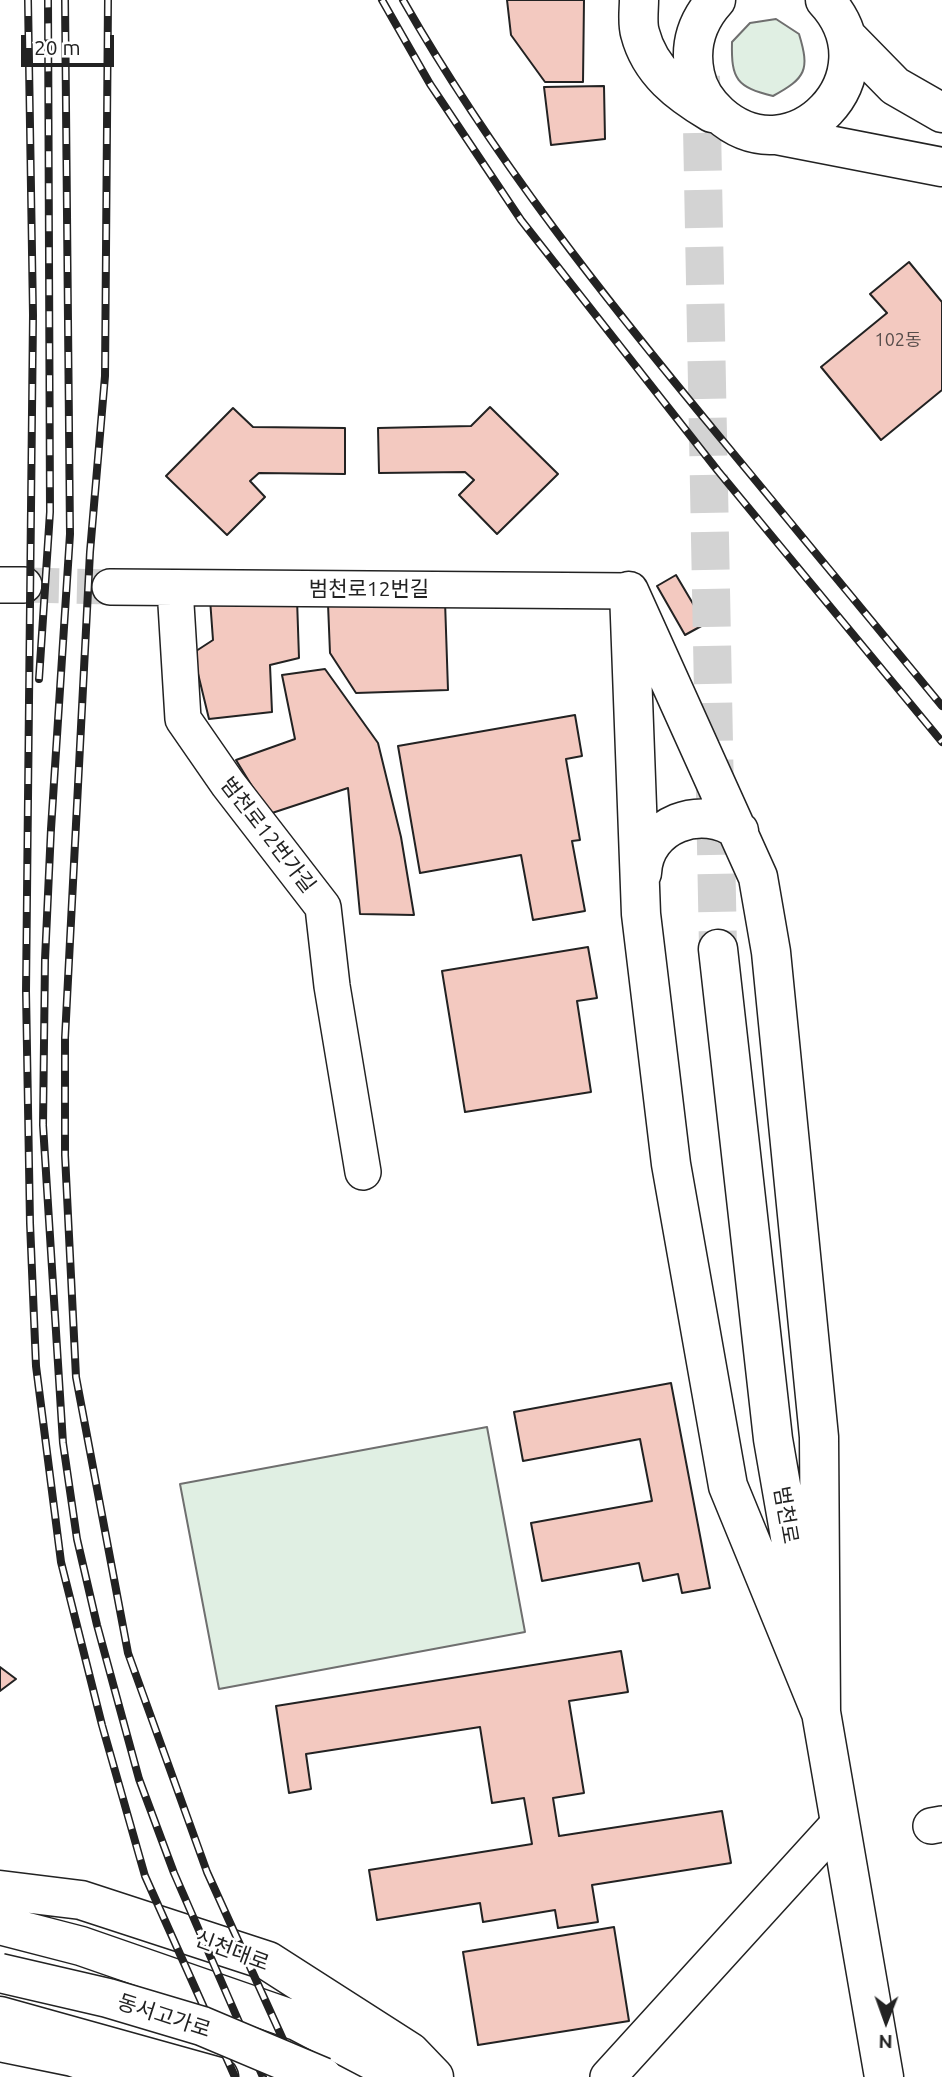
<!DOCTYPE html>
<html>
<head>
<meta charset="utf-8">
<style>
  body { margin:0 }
  #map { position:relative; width:942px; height:2077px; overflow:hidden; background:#fff; font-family:Ubuntu,sans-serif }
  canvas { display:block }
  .north { position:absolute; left:851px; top:1986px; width:70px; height:70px; -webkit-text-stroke:5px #fff; paint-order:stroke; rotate:181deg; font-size:19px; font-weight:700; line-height:28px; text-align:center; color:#222 }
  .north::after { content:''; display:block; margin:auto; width:24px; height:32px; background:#222; clip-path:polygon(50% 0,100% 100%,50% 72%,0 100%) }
  .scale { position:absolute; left:21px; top:35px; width:93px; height:32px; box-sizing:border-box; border:4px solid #222; border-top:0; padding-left:9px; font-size:21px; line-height:24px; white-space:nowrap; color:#222; -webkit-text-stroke:5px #fff; paint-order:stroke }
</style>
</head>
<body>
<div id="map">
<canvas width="942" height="2077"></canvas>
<div class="north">N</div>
<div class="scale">20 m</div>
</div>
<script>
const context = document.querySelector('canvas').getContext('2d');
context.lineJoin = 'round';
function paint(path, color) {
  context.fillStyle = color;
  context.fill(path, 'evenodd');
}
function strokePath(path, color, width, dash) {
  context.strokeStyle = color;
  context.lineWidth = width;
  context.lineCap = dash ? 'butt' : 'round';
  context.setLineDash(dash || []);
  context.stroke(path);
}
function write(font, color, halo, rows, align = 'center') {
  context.font = font + ' Ubuntu,"Noto Sans KR",sans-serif';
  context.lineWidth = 5;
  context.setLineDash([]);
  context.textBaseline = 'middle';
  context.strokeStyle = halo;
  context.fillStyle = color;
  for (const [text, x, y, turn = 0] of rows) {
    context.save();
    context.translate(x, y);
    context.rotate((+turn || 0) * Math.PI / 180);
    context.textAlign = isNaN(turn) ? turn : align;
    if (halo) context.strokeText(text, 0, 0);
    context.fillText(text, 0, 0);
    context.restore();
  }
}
const green = new Path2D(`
  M 776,19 L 799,34 C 810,70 806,78 773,96 C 737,87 731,80 732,42 L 750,23 Z
  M 487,1427 L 525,1632 L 219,1689 L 180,1484 Z`);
paint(green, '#e0efe3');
strokePath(green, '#6f6f6f', 2);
const building = new Path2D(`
  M 507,0 L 584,0 L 583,82 L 545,82 L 511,35 Z
  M 604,86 L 605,139 L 551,145 L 544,87 Z
  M 909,262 L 942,302 L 942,390 L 881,440 L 821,367 L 887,313 L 870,294 Z
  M 490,407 L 558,474 L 497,534 L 459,495 L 474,480 L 465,472 L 379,473 L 378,428 L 471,426 Z
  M 233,408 L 253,427 L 345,428 L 345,474 L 259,473 L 250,481 L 265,497 L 227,535 L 166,476 Z
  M 676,575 L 705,624 L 685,635 L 657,586 Z
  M 210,599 L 297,599 L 299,658 L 270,665 L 272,712 L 209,719 L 193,653 L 213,640 Z
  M 445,601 L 448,690 L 356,693 L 330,653 L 328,604 Z
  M 325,669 L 378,743 L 401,837 L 414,915 L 360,914 L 348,788 L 269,814 L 236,760 L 295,739 L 282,675 Z
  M 575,715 L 582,756 L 566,759 L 580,840 L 572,841 L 585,911 L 533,920 L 521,855 L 420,873 L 398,746 Z
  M 588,947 L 597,998 L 577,1001 L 591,1092 L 465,1112 L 442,971 Z
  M 671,1383 L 710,1588 L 682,1593 L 678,1574 L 643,1581 L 639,1563 L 542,1581 L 531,1523 L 652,1501 L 640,1439 L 523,1461 L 514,1412 Z
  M 621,1651 L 628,1692 L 569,1701 L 584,1793 L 553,1798 L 559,1836 L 722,1811 L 731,1863 L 592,1885 L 598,1922 L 558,1928 L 555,1910 L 483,1922 L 480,1903 L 377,1920 L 369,1870 L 532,1844 L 524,1798 L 492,1803 L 480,1727 L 306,1754 L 311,1789 L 289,1793 L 276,1706 Z
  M 0,1667 L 16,1679 L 0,1691 Z
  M 614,1927 L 629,2021 L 478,2045 L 463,1952 Z`);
paint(building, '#f3c9c0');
strokePath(building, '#222', 2);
strokePath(new Path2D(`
  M 24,585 L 110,587`), '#d3d3d3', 35, [35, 18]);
strokePath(new Path2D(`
  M 701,76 L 718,949`), '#d3d3d3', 38, [38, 19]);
const minor = new Path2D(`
  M 0,585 L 24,585
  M 110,587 L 629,591
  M 175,588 L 183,719 L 228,784 L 323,907 L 332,986 L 363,1172
  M 931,1826 L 942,1824
  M 608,2077 L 840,1822`);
const major = new Path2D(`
  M 639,0 C 639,10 637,23 640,33 C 650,72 680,94 712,113
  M 716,0 C 697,21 689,46 695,74 C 698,90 707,103 719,114 C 793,180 895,75 825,0
  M 848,38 L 895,86 L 942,113
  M 777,135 L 942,167
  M 629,591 L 758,877 L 771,952 L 819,1437 L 821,1713 L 728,1486 L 671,1164 L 641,914 Z
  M 642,873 C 644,824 703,803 739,831
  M 718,949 L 773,1439 L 802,1606
  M 817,1689 L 884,2077
  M 0,1890 L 81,1900 L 268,1961 L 410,2052 L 434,2077
  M 0,1925 L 81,1946 L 297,2021 L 404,2077
  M 0,2042 L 73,2057 L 131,2077`);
const highway = new Path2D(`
  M 0,2016 L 219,2077`);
strokePath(minor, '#222', 38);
strokePath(major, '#222', 41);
strokePath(highway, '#222', 41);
strokePath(minor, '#fff', 35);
strokePath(major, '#fff', 38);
strokePath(highway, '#fff', 38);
const rail = new Path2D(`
  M 28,0 L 33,315 L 26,991 L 30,1223 L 36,1366 L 61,1562 L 102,1725 L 145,1876 L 235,2077
  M 65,0 L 70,534 L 51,829 L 45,960 L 43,1125 L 63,1443 L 77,1539 L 97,1625 L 139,1779 L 174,1873 L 263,2077
  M 108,0 L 105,376 L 90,552 L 65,1038 L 65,1155 L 76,1377 L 128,1653 L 207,1872 L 300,2077
  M 382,0 L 430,84 L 521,220 L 718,471 L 942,742
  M 403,0 C 493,158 607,301 723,441 C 796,529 869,618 942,706
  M 39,679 L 50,512 L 48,0`);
strokePath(rail, '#222', 8);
strokePath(rail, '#fff', 5, [16]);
const highwayBridge = new Path2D(`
  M 0,1973 L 108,1998 L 202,2026 L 323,2077`);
strokePath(highwayBridge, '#222', 41, []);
strokePath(highwayBridge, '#fff', 38);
write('18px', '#564c4a', null, [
  ["102동",898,340]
]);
write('21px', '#222', '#fff', [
  ["범천로12번길",369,589],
  ["범천로12번가길",268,835,52],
  ["범천로",786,1515,80],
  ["신천대로",232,1951,20],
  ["동서고가로",164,2016,18]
]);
</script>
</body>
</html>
